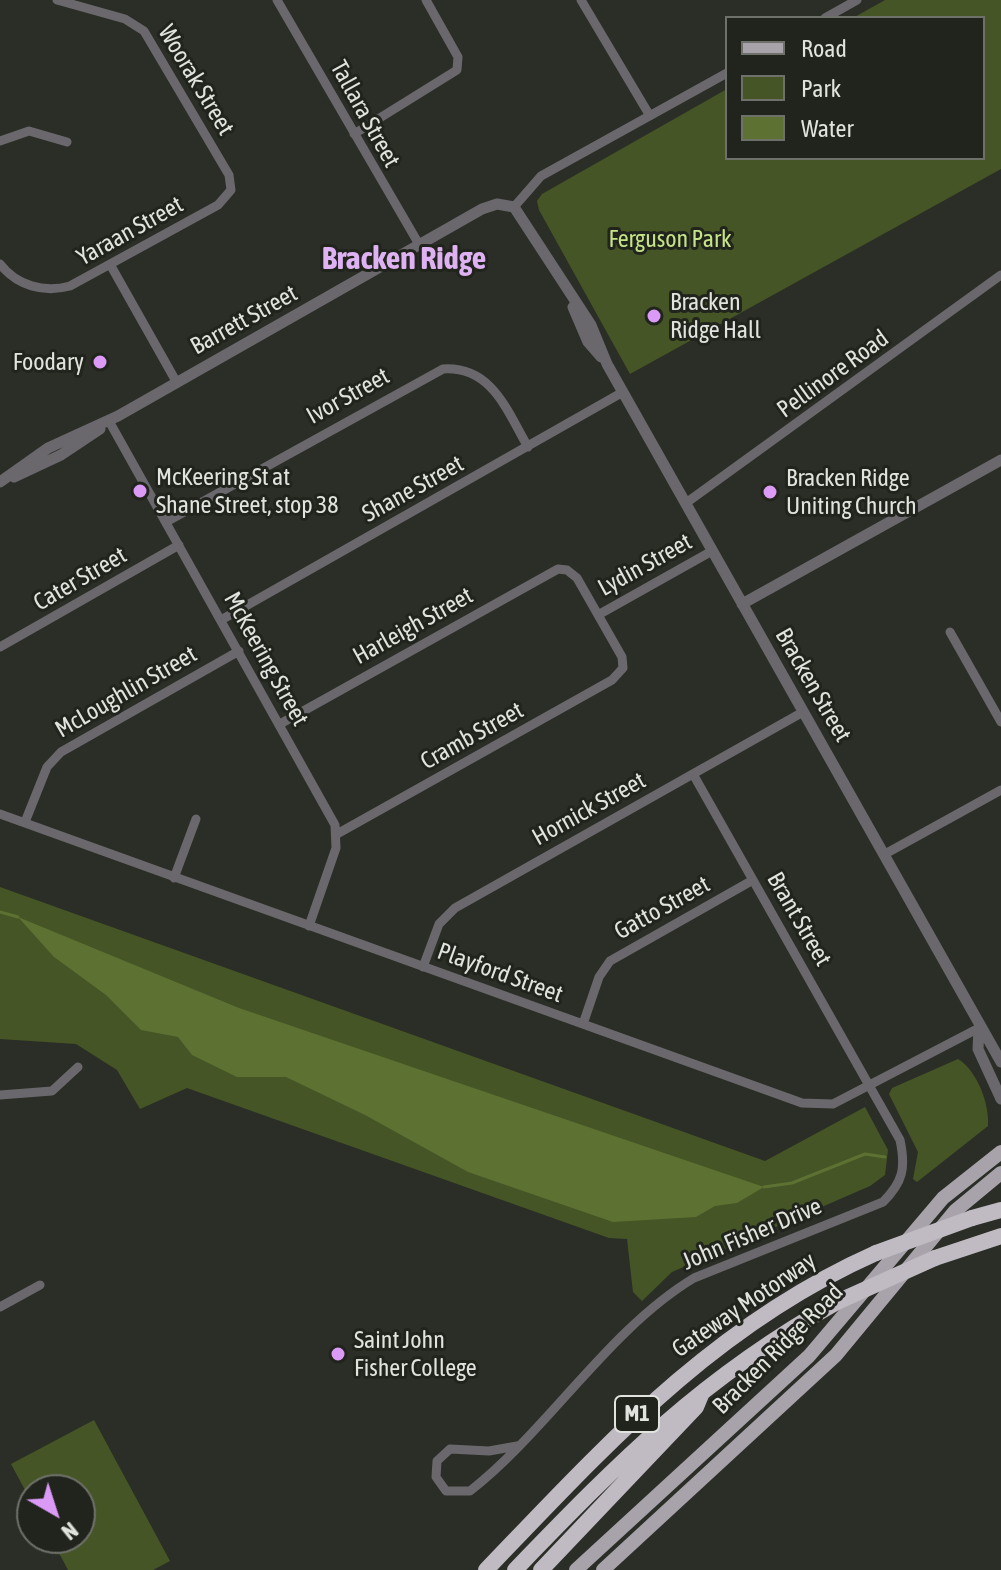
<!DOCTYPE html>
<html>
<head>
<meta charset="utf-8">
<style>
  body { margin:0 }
  #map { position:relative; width:1001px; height:1570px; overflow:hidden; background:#2b2e26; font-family:"Asap Condensed",sans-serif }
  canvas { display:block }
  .legend { position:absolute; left:725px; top:16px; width:260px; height:144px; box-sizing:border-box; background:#21241c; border:2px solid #6e706a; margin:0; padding:10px 14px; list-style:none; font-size:24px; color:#e1e3de }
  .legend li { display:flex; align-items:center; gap:16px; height:40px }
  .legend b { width:40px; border:2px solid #6e706a }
  .north { position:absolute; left:16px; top:1474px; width:80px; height:80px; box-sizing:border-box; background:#21241c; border:2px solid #6e706a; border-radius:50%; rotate:141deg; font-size:22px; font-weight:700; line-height:32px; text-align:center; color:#e1e3de }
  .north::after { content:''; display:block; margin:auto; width:28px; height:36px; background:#da9af6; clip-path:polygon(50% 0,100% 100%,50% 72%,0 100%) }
</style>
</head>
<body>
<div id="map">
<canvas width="1001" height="1570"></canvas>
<ul class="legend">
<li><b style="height:10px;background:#a8a3aa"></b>Road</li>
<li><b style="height:22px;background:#455525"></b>Park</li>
<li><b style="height:22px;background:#5d7132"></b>Water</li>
</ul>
<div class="north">N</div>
</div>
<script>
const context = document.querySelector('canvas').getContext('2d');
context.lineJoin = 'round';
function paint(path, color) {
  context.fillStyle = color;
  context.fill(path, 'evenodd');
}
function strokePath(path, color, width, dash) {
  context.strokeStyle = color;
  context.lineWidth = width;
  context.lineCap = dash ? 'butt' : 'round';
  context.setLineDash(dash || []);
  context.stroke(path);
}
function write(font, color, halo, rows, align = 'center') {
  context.font = font + ' "Asap Condensed",sans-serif';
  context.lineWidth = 6;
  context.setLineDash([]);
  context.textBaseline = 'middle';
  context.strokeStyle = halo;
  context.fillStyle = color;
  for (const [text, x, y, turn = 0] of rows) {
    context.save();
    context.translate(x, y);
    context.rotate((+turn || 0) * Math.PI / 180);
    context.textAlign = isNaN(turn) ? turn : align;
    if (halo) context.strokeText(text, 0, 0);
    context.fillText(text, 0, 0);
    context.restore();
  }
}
paint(new Path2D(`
  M 885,0 L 1001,0 L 1001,169 L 630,374 L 539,210 L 537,201 L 542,194 L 727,89 L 727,158 L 983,158 L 983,18 L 853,18 Z
  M 0,887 L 765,1161 L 865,1107 L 888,1150 L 885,1175 L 870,1186 L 672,1272 L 642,1301 L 633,1292 L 627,1239 L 609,1238 L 187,1088 L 140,1109 L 117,1070 L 76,1044 L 0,1039 Z
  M 958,1059 C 977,1070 990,1105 988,1126 L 917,1182 L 913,1179 L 918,1152 L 889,1094 L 892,1088 Z
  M 94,1420 L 170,1561 L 153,1570 L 68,1570 L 51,1538 L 80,1538 L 80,1490 L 32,1490 L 32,1503 L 11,1464 Z`), '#455525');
paint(new Path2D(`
  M 18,917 L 239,1008 L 764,1187 L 737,1203 L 715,1206 L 696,1217 L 613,1222 L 468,1172 L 365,1115 L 286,1077 L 237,1077 L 192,1055 L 178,1037 L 141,1030 L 106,995 L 54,957 Z`), '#5d7132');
strokePath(new Path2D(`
  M 0,912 L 18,917
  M 764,1187 L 792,1183 L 865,1154 L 885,1157`), '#5d7132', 3);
strokePath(new Path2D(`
  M 277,0 L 420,246
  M 581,0 L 650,116
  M 825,18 L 857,0
  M 354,134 L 457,70 L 458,57 L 426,0
  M 0,141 L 29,131 L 67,142
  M 514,207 L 541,176 L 727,73
  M 0,264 C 17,286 44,293 70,286 L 218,205 L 231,190 L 229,175 L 144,31 L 125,19 L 57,0
  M 111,266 L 177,383
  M 109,421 L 335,825 L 336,848 L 309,926
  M 686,503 L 1001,275
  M 166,522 L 443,369 C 492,366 507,411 528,447
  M 598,615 L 712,551
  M 221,620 L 623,392
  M 950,632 L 1001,722
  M 0,647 L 179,545
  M 280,724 L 558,569 L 567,570 L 577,578 L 622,657 L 623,668 L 612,680 L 337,834
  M 0,814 L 802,1103 L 833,1104 L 979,1028
  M 25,822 L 47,767 L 61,752 L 239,651
  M 885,854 L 1001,790
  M 174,878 L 196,819
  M 423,967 L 439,924 L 455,908 L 803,712
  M 583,1024 L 599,977 L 610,961 L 753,880
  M 0,1095 L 52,1091 L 78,1067
  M 0,1307 L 40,1285
  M 517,1446 L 489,1451 L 450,1449 L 437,1461 L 436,1477 L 446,1491 L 470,1491 C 548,1430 609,1329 694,1278 L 883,1202 C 903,1182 906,1168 900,1140 L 693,774`), '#6a686c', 9);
strokePath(new Path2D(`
  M 573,307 L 588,342 L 601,357
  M 14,477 L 61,455 L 100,429
  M 0,482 L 48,448 L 118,416 L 482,209 L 497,204 L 514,207 L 591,325 L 607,364 L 1001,1062
  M 742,604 L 1001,460
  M 979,1028 L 978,1049 L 1001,1099`), '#6a686c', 11);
strokePath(new Path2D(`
  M 576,1570 L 809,1356 L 943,1198 L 1001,1152
  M 603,1570 L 836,1355 L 955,1211 L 1001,1173`), '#a8a3aa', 14);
strokePath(new Path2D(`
  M 972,1218 L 1001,1210
  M 935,1258 L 1001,1236
  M 486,1570 C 606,1445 714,1325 876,1253
  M 515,1570 C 620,1461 703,1377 837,1302
  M 541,1570 L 696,1407 L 701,1395`), '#c0bac3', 16);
strokePath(new Path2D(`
  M 876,1253 L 972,1218
  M 837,1302 L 935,1258`), '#c0bac3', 16);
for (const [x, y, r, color] of [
  [654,316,8,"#da9af6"],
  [100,362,8,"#da9af6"],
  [140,491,8,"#da9af6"],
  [770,492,8,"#da9af6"],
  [338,1354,8,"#da9af6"]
]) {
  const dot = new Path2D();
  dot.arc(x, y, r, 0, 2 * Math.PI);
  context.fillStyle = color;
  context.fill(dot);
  strokePath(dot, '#21241c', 3);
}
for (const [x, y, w] of [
  [637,1414,44]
]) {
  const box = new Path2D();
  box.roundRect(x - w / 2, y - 18, w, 36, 6);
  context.fillStyle = '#21241c';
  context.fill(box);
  strokePath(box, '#e1e3de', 2);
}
write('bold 22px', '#e1e3de', null, [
  ["M1",637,1414]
]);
write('24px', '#e1e3de', '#21241c', [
  ["Woorak Street",196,80,59],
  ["Tallara Street",365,114,61],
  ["Yaraan Street",130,231,-29],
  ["Barrett Street",244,320,-29],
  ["Pellinore Road",833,374,-36],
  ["Ivor Street",348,396,-29],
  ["Shane Street",413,489,-29],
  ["Lydin Street",645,565,-29],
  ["Cater Street",80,579,-30],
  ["Harleigh Street",413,626,-29],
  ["McKeering Street",266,659,61],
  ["Bracken Street",813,685,60],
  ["McLoughlin Street",126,692,-30],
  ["Cramb Street",472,736,-29],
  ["Hornick Street",589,809,-29],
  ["Gatto Street",662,908,-29],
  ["Brant Street",799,919,60],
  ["Playford Street",500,973,20],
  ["John Fisher Drive",752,1234,-23],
  ["Gateway Motorway",744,1305,-34],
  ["Bracken Ridge Road",778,1349,-45]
]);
write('24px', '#c5e387', '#21241c', [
  ["Ferguson Park",670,239]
]);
write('24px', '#e1e3de', '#21241c', [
  ["Bracken",670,302],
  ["Ridge Hall",670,330],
  ["Foodary",84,362,"right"],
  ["McKeering St at",156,477],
  ["Shane Street, stop 38",156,505],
  ["Bracken Ridge",786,478],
  ["Uniting Church",786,506],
  ["Saint John",354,1340],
  ["Fisher College",354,1368]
], 'left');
write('bold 32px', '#deb2f2', '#21241c', [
  ["Bracken Ridge",404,259]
]);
</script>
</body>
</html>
